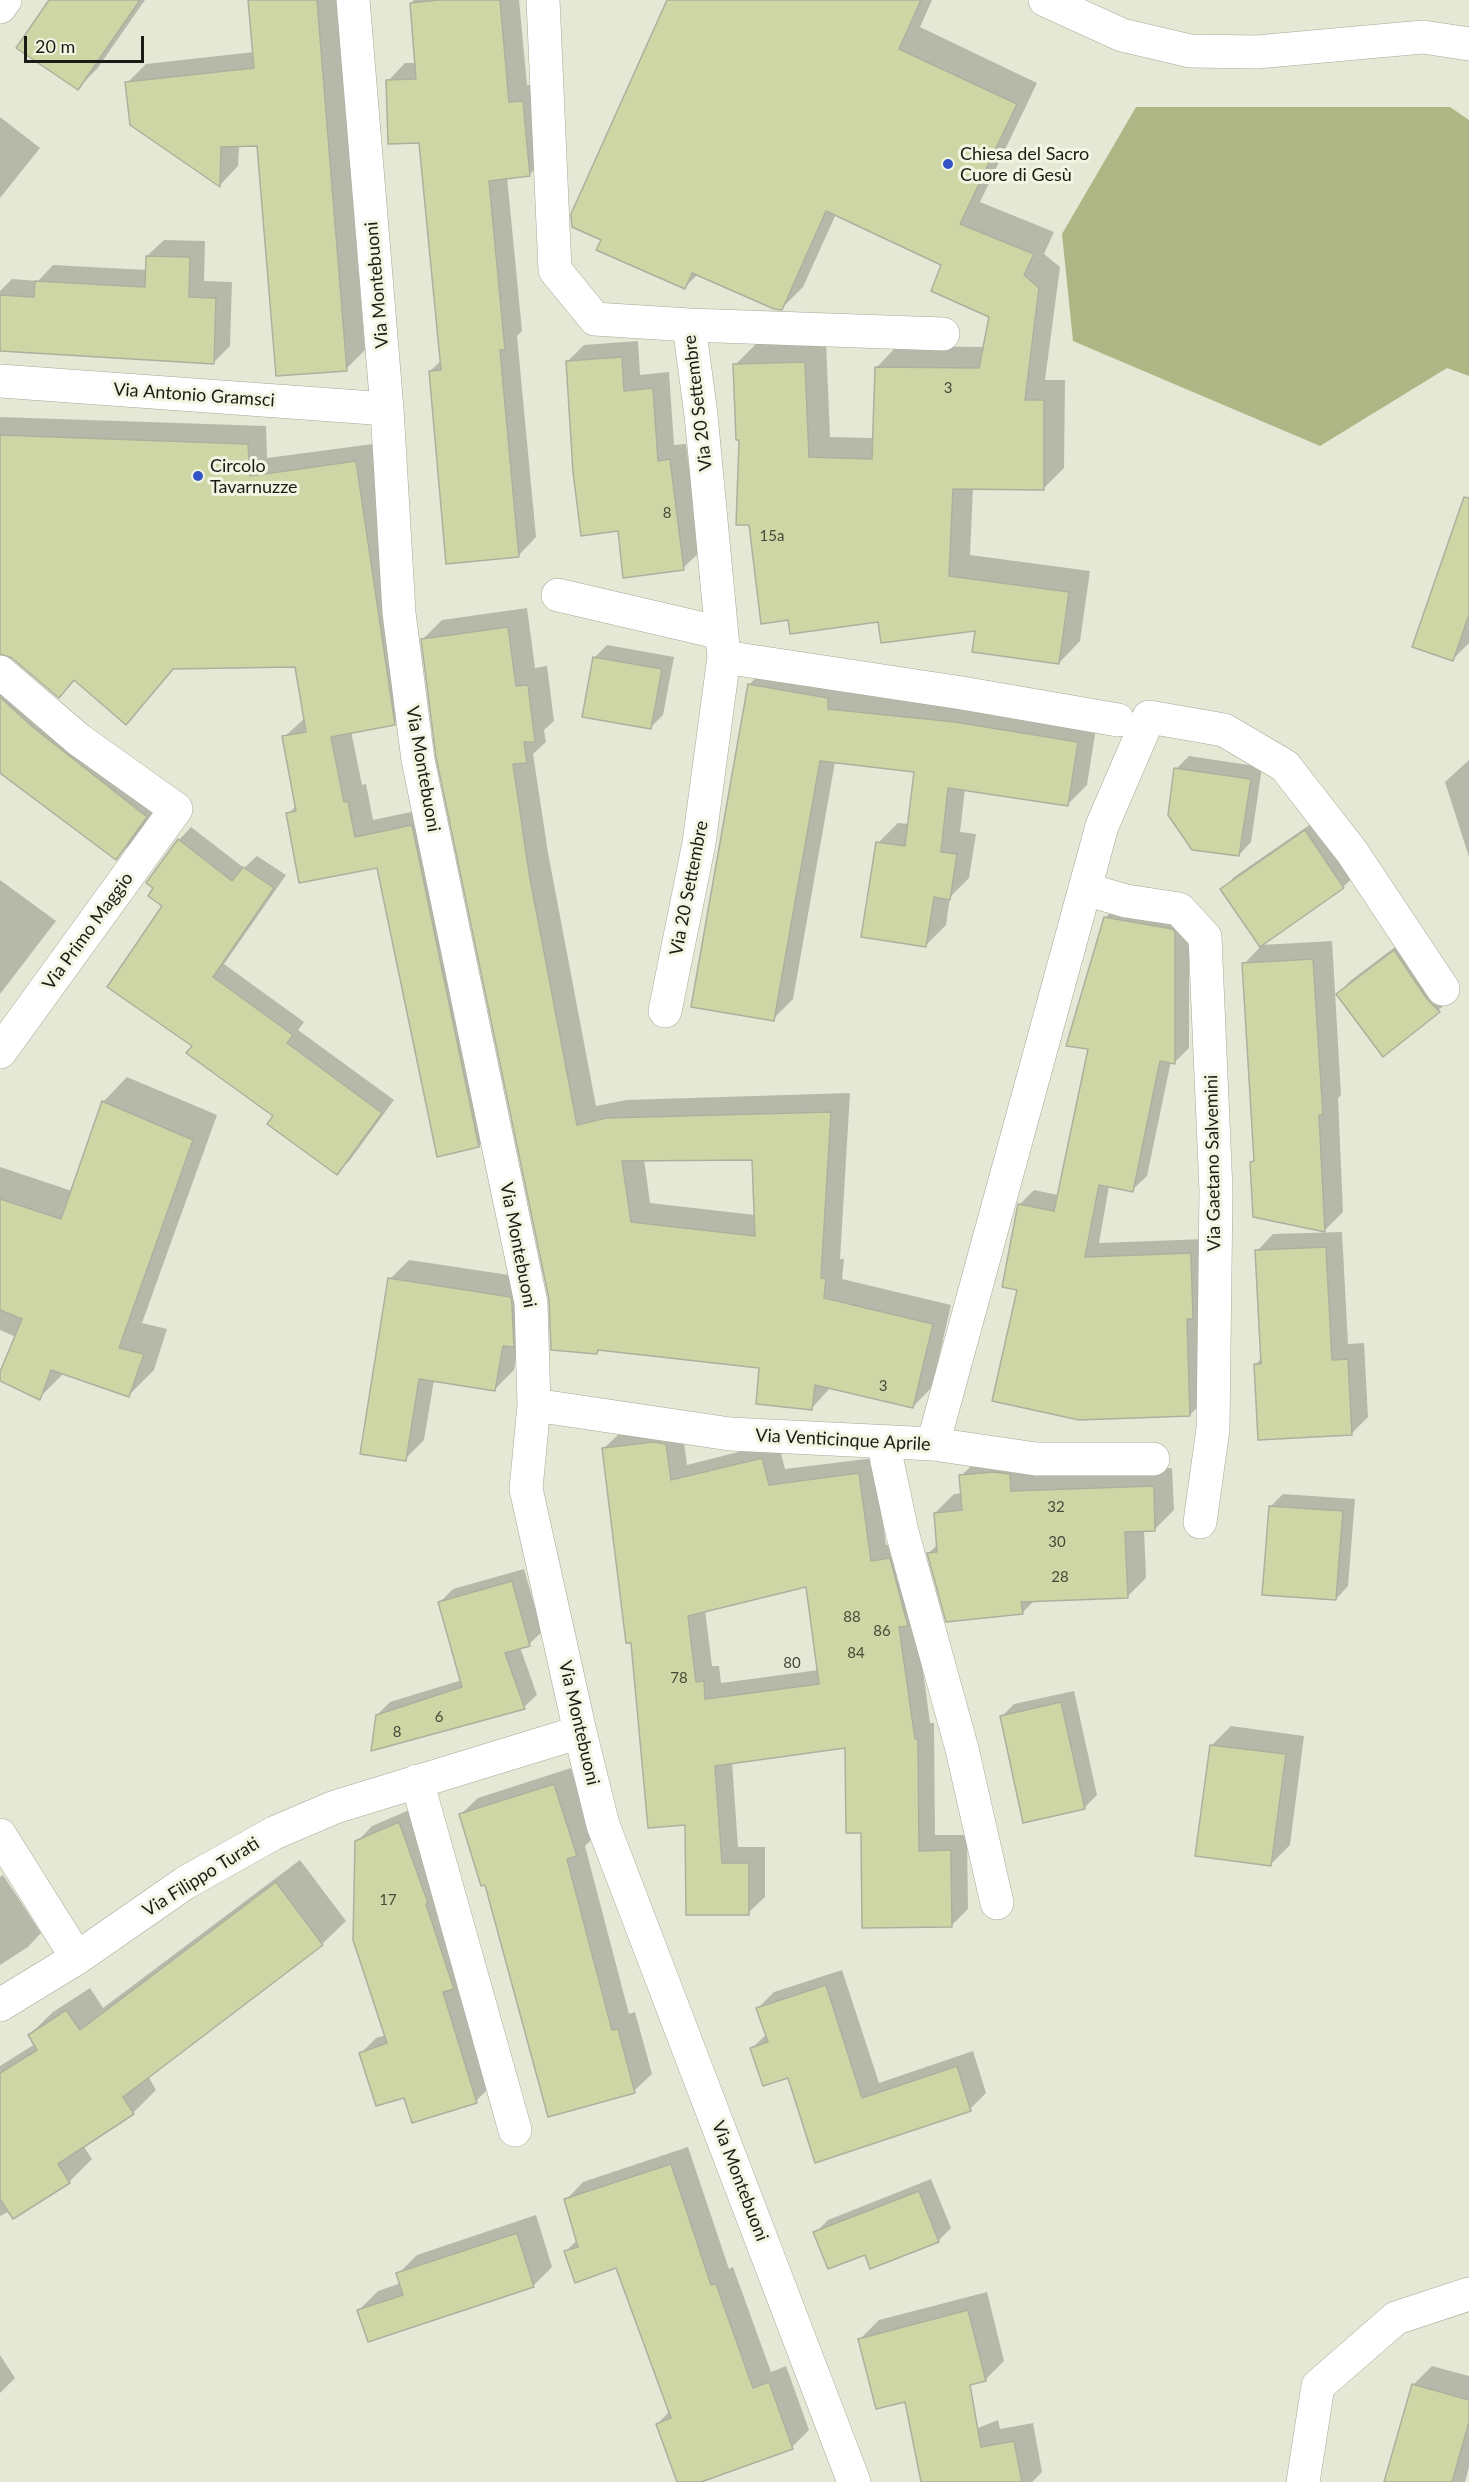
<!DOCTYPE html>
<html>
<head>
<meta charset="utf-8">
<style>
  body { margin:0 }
  #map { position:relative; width:1469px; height:2482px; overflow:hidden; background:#e4e8d5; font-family:Lato,sans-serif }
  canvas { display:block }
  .scale { position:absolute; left:24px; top:36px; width:120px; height:27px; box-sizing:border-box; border:3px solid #1b1c15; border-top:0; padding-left:8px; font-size:18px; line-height:21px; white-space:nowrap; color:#1b1c15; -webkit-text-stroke:4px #f2f5e2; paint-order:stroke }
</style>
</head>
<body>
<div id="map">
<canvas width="1469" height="2482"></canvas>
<div class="scale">20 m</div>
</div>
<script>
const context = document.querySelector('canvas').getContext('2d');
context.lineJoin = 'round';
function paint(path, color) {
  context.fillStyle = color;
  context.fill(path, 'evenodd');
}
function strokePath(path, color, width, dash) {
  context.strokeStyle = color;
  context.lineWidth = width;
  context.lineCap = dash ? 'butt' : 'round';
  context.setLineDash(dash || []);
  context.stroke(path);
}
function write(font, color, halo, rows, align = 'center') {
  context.font = font + ' Lato,sans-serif';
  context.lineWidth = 6;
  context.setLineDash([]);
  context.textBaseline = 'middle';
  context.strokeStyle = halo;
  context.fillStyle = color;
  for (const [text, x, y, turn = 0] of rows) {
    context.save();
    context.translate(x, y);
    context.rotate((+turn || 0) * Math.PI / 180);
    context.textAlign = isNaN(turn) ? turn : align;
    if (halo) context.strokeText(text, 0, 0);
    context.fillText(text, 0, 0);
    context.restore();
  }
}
paint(new Path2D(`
  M 1136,107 L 1450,107 L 1469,120 L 1469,376 L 1447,368 L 1320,446 L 1073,341 L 1062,234 Z`), '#afb686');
paint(new Path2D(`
  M 51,0 L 145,0 L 97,69 L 78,88 Z
  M 249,0 L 337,0 L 365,350 L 346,369 L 258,144 L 239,145 L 238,166 L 220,185 L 127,83 L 146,64 L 254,52 Z
  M 414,0 L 519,0 L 527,85 L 540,84 L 547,157 L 529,175 L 507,177 L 522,331 L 517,336 L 536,537 L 519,555 L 430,371 L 442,360 L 420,141 L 388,81 L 405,63 L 416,63 L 411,3 Z
  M 669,0 L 932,0 L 920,27 L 1037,83 L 980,202 L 1054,232 L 1044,254 L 1060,267 L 1045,380 L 1065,380 L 1064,468 L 1043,489 L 973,488 L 970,555 L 1090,571 L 1080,641 L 1059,663 L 976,629 L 880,621 L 741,438 L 735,365 L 756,344 L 826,341 L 830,437 L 874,438 L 876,368 L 897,346 L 985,347 L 991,316 L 942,264 L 836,214 L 803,287 L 782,308 L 698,274 L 684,288 Z
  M 0,117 L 40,148 L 0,198 Z
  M 164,240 L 205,241 L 204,281 L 232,282 L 230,346 L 213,363 L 0,350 L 0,291 L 12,279 L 38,281 L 53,265 L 147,270 L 147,256 Z
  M 638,341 L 640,375 L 669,372 L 674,445 L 686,444 L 700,552 L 683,568 L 619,529 L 567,362 L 584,345 Z
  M 0,417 L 266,426 L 267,458 L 373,444 L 412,705 L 394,723 L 351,731 L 362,785 L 366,784 L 373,820 L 430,808 L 497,1127 L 479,1146 L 378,867 L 288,814 L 297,805 L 284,737 L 305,718 L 296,666 L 176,667 L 126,723 L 76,679 L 59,696 L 13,656 L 0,652 Z
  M 1469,503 L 1469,643 L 1453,659 Z
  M 527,608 L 535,668 L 547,666 L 554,721 L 544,730 L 546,742 L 533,754 L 548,853 L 596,1106 L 626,1100 L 850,1093 L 840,1259 L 844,1259 L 842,1279 L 951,1305 L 932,1387 L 913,1407 L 831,1387 L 812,1408 L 761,1367 L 601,1349 L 597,1353 L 551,1299 L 423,639 L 442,620 ZM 644,1159 L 753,1159 L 755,1215 L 650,1203 Z
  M 607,645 L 674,657 L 663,715 L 650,728 L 594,658 Z
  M 0,659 L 164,798 L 134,840 L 116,858 L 0,770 Z
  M 769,664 L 1097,722 L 1087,785 L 1067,805 L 965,789 L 960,832 L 976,834 L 969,878 L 950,897 L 946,925 L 926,945 L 878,843 L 898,823 L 909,824 L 916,771 L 835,762 L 793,999 L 773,1019 L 749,685 Z
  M 1189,756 L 1262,767 L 1251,842 L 1239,855 L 1176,769 Z
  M 1469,760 L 1469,857 L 1445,782 Z
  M 1318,819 L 1356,875 L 1343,887 L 1261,945 L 1332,941 L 1341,1095 L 1338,1098 L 1343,1212 L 1325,1230 L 1252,1162 L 1255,1159 L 1244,964 L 1261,946 L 1222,890 L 1234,877 Z
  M 191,827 L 244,868 L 257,856 L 286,875 L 224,964 L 304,1022 L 298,1030 L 394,1100 L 350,1160 L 337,1173 L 194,1046 L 164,906 L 179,840 Z
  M 0,880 L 56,921 L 0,994 Z
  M 1120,903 L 1189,917 L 1189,1048 L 1175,1062 L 1171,1061 L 1147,1176 L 1132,1190 L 1109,1186 L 1099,1243 L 1205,1239 L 1204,1400 L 1190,1415 L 1019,1289 L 1019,1205 L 1034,1190 L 1058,1195 L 1090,1048 L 1106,917 Z
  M 1407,938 L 1452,999 L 1383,1055 L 1338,994 L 1350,981 Z
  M 127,1077 L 217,1115 L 142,1323 L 167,1329 L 154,1370 L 129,1395 L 64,1373 L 39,1398 L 0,1379 L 16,1337 L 0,1330 L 0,1167 L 72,1191 L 103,1102 Z
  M 1342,1232 L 1348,1344 L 1364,1343 L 1368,1417 L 1351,1434 L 1256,1364 L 1262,1358 L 1257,1251 L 1273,1234 Z
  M 409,1260 L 529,1278 L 514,1370 L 495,1389 L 434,1380 L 424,1440 L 405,1459 L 390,1279 Z
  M 682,1428 L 687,1465 L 778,1442 L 785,1469 L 875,1458 L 886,1545 L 906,1543 L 930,1723 L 934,1723 L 935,1835 L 967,1835 L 968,1909 L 952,1925 L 863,1831 L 847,1747 L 732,1762 L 738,1847 L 765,1847 L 765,1897 L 748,1913 L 687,1823 L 632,1641 L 603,1449 L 620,1433 ZM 807,1585 L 819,1670 L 721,1683 L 719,1666 L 712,1666 L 705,1610 Z
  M 980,1457 L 1030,1473 L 1172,1468 L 1174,1510 L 1155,1529 L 1144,1530 L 1146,1578 L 1127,1597 L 1035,1600 L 1022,1613 L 929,1553 L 938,1544 L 935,1513 L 954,1494 L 963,1493 L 961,1476 Z
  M 1283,1494 L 1355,1499 L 1348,1586 L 1336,1599 L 1270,1507 Z
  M 524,1569 L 542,1632 L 529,1644 L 520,1647 L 537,1695 L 524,1707 L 377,1715 L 390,1702 L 462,1680 L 440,1602 L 453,1589 Z
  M 1074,1691 L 1097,1795 L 1084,1808 L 1001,1717 L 1014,1704 Z
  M 1231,1726 L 1304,1736 L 1290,1845 L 1271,1864 L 1212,1745 Z
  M 571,1768 L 593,1838 L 585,1846 L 629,2014 L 635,2012 L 652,2074 L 634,2091 L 486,1883 L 460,1815 L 478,1798 Z
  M 414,1808 L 491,2086 L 476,2101 L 405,2096 L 361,2053 L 376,2038 L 386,2035 L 357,1842 L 372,1826 Z
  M 300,1860 L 346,1921 L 322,1944 L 148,2076 L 156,2090 L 133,2113 L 83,2145 L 92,2159 L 69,2182 L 0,2216 L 0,2066 L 35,2044 L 29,2035 L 53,2012 L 90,1988 L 103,2008 Z
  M 3,1875 L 41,1933 L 28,1947 L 0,1965 L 0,1877 Z
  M 842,1970 L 879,2083 L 973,2051 L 986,2093 L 970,2109 L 816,2161 L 789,2076 L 752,2048 L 767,2034 L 758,2008 L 774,1992 Z
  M 688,2147 L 729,2269 L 733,2267 L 771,2372 L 786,2366 L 809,2430 L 792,2447 L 696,2482 L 678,2482 L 657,2424 L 670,2411 L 617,2267 L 566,2251 L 577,2240 L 566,2200 L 583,2182 Z
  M 931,2179 L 951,2228 L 938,2241 L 865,2253 L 815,2233 L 828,2220 Z
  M 536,2215 L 552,2267 L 533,2286 L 359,2310 L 378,2291 L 401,2283 L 398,2274 L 417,2255 Z
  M 987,2292 L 1004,2361 L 985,2380 L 906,2400 L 860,2339 L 879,2320 Z
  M 0,2355 L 15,2378 L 0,2393 Z
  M 1432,2366 L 1469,2376 L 1469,2467 L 1465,2482 L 1386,2482 L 1413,2385 Z
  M 998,2420 L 1000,2429 L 1033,2423 L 1042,2472 L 1032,2482 L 922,2482 L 938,2444 Z`), '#0003');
const building = new Path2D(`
  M 49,0 L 140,0 L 78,90 L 16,48 Z
  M 248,0 L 317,0 L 347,371 L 276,376 L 257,146 L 221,147 L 220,187 L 130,125 L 125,82 L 254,68 Z
  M 439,0 L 500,0 L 509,102 L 523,101 L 530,176 L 489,181 L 505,350 L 500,350 L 519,557 L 446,564 L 429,371 L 441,370 L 419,143 L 388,144 L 386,80 L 416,79 L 410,3 Z
  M 667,0 L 921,0 L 899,49 L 1017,104 L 960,224 L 1034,254 L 1024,275 L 1039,288 L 1025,400 L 1044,400 L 1044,490 L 953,489 L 949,576 L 1069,592 L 1059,664 L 972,652 L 975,631 L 881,643 L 878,622 L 790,634 L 788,620 L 761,624 L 749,525 L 736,525 L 739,440 L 736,440 L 733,364 L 805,362 L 809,457 L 872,459 L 875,367 L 979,368 L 989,317 L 931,291 L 941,265 L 826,211 L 782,310 L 774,309 L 692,273 L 685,289 L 596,250 L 601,240 L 572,227 L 571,214 Z
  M 146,256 L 190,257 L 189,297 L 216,298 L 214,364 L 0,351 L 0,295 L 34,297 L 35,281 L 145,287 Z
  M 622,357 L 624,391 L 653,388 L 658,461 L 670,459 L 684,570 L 623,578 L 618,531 L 581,536 L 573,472 L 566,361 Z
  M 0,435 L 248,444 L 250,476 L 356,461 L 395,725 L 331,737 L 344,802 L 348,801 L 355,837 L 412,825 L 479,1147 L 437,1157 L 377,868 L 299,883 L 286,813 L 296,811 L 282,736 L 306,732 L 295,667 L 173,669 L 126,725 L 74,680 L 59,698 L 12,658 L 0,654 Z
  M 1464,497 L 1469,498 L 1469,615 L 1453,661 L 1412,647 Z
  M 508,627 L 516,686 L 528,685 L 535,742 L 524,742 L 527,763 L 513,764 L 529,873 L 577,1125 L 606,1118 L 831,1112 L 821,1278 L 826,1278 L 824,1298 L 933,1324 L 913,1408 L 815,1385 L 812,1410 L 756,1404 L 759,1368 L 598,1350 L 597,1354 L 551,1350 L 549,1299 L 436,757 L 421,639 ZM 752,1160 L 755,1236 L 631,1222 L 622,1161 Z
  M 593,657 L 662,669 L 651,729 L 582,717 Z
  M 748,684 L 828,698 L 828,709 L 955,722 L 1078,742 L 1068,806 L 948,788 L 941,852 L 957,854 L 950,900 L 934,897 L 926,947 L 861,937 L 876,842 L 905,846 L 914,772 L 820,761 L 774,1021 L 691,1007 Z
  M 0,697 L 34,728 L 147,817 L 116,860 L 0,773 Z
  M 1174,768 L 1251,779 L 1239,856 L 1192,850 L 1168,815 Z
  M 1305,830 L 1344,888 L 1260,947 L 1220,889 Z
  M 178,839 L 232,881 L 243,867 L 274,888 L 213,977 L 293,1035 L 287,1043 L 382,1113 L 337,1175 L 267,1124 L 273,1116 L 186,1053 L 192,1046 L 107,987 L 162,906 L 148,896 L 153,888 L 146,883 Z
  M 1104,917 L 1172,929 L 1175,932 L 1175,1064 L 1160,1061 L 1133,1192 L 1099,1185 L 1085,1257 L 1191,1253 L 1193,1319 L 1187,1319 L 1190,1416 L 1079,1420 L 992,1401 L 1017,1290 L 1002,1287 L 1017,1209 L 1018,1204 L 1054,1211 L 1088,1049 L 1066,1046 Z
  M 1394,950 L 1427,999 L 1440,1012 L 1383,1057 L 1336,994 Z
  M 1313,959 L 1323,1115 L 1319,1115 L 1325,1232 L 1253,1217 L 1250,1162 L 1254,1161 L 1242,963 Z
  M 102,1101 L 193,1140 L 119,1348 L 144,1354 L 129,1397 L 51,1370 L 40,1400 L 0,1381 L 0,1372 L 22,1319 L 0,1310 L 0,1199 L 61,1219 Z
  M 1326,1247 L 1332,1360 L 1348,1359 L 1352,1435 L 1258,1440 L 1254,1364 L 1261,1364 L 1255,1250 Z
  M 388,1278 L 511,1297 L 512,1305 L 514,1347 L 503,1346 L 495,1391 L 419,1379 L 406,1461 L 360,1454 Z
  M 653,1442 L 666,1444 L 671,1480 L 762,1458 L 769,1485 L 859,1473 L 871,1561 L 890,1558 L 908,1626 L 899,1627 L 915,1739 L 918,1739 L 919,1851 L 951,1850 L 952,1927 L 862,1928 L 861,1833 L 846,1833 L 845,1748 L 715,1766 L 722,1863 L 749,1863 L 749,1915 L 686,1915 L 685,1825 L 648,1828 L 631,1643 L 626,1643 L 602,1448 ZM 806,1587 L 819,1684 L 705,1699 L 704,1681 L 696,1682 L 688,1616 Z
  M 994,1472 L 1010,1474 L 1011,1491 L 1154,1486 L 1155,1531 L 1125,1532 L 1128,1598 L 1021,1602 L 1023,1614 L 946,1622 L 927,1553 L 937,1552 L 934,1513 L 962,1510 L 959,1475 Z
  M 1269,1506 L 1343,1511 L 1336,1600 L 1262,1595 Z
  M 512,1581 L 530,1646 L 505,1653 L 525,1709 L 371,1751 L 376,1715 L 462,1687 L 438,1602 Z
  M 1061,1702 L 1085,1809 L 1023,1823 L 1000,1716 Z
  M 1210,1745 L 1286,1754 L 1271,1866 L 1195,1856 Z
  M 554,1784 L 577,1856 L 567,1859 L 612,2030 L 618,2029 L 635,2093 L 548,2117 L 485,1885 L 481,1886 L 459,1814 Z
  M 399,1822 L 428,1903 L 426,1904 L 454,1989 L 443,1992 L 477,2103 L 412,2123 L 404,2098 L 376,2106 L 359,2053 L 387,2043 L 353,1940 L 355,1841 Z
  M 276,1882 L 323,1945 L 123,2097 L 134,2114 L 58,2164 L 70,2183 L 13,2219 L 0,2199 L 0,2073 L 37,2050 L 28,2035 L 66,2010 L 80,2030 Z
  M 826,1985 L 862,2098 L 957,2066 L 971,2111 L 815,2163 L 788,2078 L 763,2086 L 750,2048 L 768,2042 L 756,2008 Z
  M 671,2164 L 711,2285 L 716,2284 L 753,2388 L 769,2382 L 793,2449 L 701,2482 L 677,2482 L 656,2424 L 671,2418 L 616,2268 L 575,2283 L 564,2251 L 578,2247 L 564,2199 Z
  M 919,2191 L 939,2242 L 870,2269 L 865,2255 L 828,2269 L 813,2232 Z
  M 517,2233 L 534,2287 L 368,2342 L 357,2310 L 403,2295 L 396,2273 Z
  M 968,2310 L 986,2381 L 970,2385 L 981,2447 L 1014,2441 L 1022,2482 L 921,2482 L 905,2402 L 876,2409 L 858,2339 Z
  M 1412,2384 L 1469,2400 L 1469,2422 L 1452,2482 L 1384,2482 Z`);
paint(building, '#cfd6a5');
strokePath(building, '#adb09e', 1.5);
const minor = new Path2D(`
  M 353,0 L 387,409 L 399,613 L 418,760 L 531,1303 L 534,1405 L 526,1489 L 580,1732 L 603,1825 L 854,2482
  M 543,0 L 555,270 L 595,319 L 689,325 L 701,415 L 724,657 L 699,843 L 665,1011
  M 0,7 L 5,0
  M 689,325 L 943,334
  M 0,381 L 387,409
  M 558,595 L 721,633
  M 724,657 L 962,693 L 1118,720
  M 0,672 L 78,739 L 176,809 L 0,1052
  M 1085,889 L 1126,901 L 1179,909 L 1205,937 L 1216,1191 L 1213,1429 L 1200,1522
  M 534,1405 L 730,1434 L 933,1444 L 1036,1459 L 1153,1459
  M 883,1442 L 902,1532 L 962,1749 L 997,1903
  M 933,1444 L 1102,826 L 1149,717 L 1224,730 L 1285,766 L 1352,852 L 1443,989
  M 417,1781 L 515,2130
  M 0,1835 L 77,1958
  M 0,2005 L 77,1958 L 185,1883 L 274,1833 L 335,1807 L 580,1732
  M 1303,2482 L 1318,2386 L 1396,2318 L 1469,2294`);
const major = new Path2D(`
  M 1045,0 L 1122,35 L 1190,51 L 1257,52 L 1423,37 L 1469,44`);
strokePath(minor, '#a5a896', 34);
strokePath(major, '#a5a896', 34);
strokePath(minor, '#fff', 33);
strokePath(major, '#fff', 33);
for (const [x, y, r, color] of [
  [948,164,6,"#3453c4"],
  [198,476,6,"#3453c4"]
]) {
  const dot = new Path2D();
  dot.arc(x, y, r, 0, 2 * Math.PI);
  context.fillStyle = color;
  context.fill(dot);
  strokePath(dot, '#f2f5e2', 2);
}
write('15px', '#484a39', null, [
  ["3",948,388],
  ["8",667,513],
  ["15a",772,536],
  ["3",883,1386],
  ["32",1056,1507],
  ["30",1057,1542],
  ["28",1060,1577],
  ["88",852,1617],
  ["86",882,1631],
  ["84",856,1653],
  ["80",792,1663],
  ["78",679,1678],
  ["6",439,1717],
  ["8",397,1732],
  ["17",388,1900]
]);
write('18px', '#1b1c15', '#f2f5e2', [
  ["Chiesa del Sacro",960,154],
  ["Cuore di Gesù",960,175],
  ["Circolo",210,466],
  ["Tavarnuzze",210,487]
], 'left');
write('18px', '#1b1c15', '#f2f5e2', [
  ["Via Montebuoni",377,285,-95],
  ["Via Antonio Gramsci",194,395,4],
  ["Via 20 Settembre",698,403,-97],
  ["Via Montebuoni",423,769,80],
  ["Via 20 Settembre",689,888,-79],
  ["Via Primo Maggio",88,931,-54],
  ["Via Gaetano Salvemini",1213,1163,-91],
  ["Via Montebuoni",518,1245,79],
  ["Via Venticinque Aprile",843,1440,3],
  ["Via Montebuoni",579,1723,77],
  ["Via Filippo Turati",201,1877,-32],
  ["Via Montebuoni",740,2181,69]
]);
</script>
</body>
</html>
